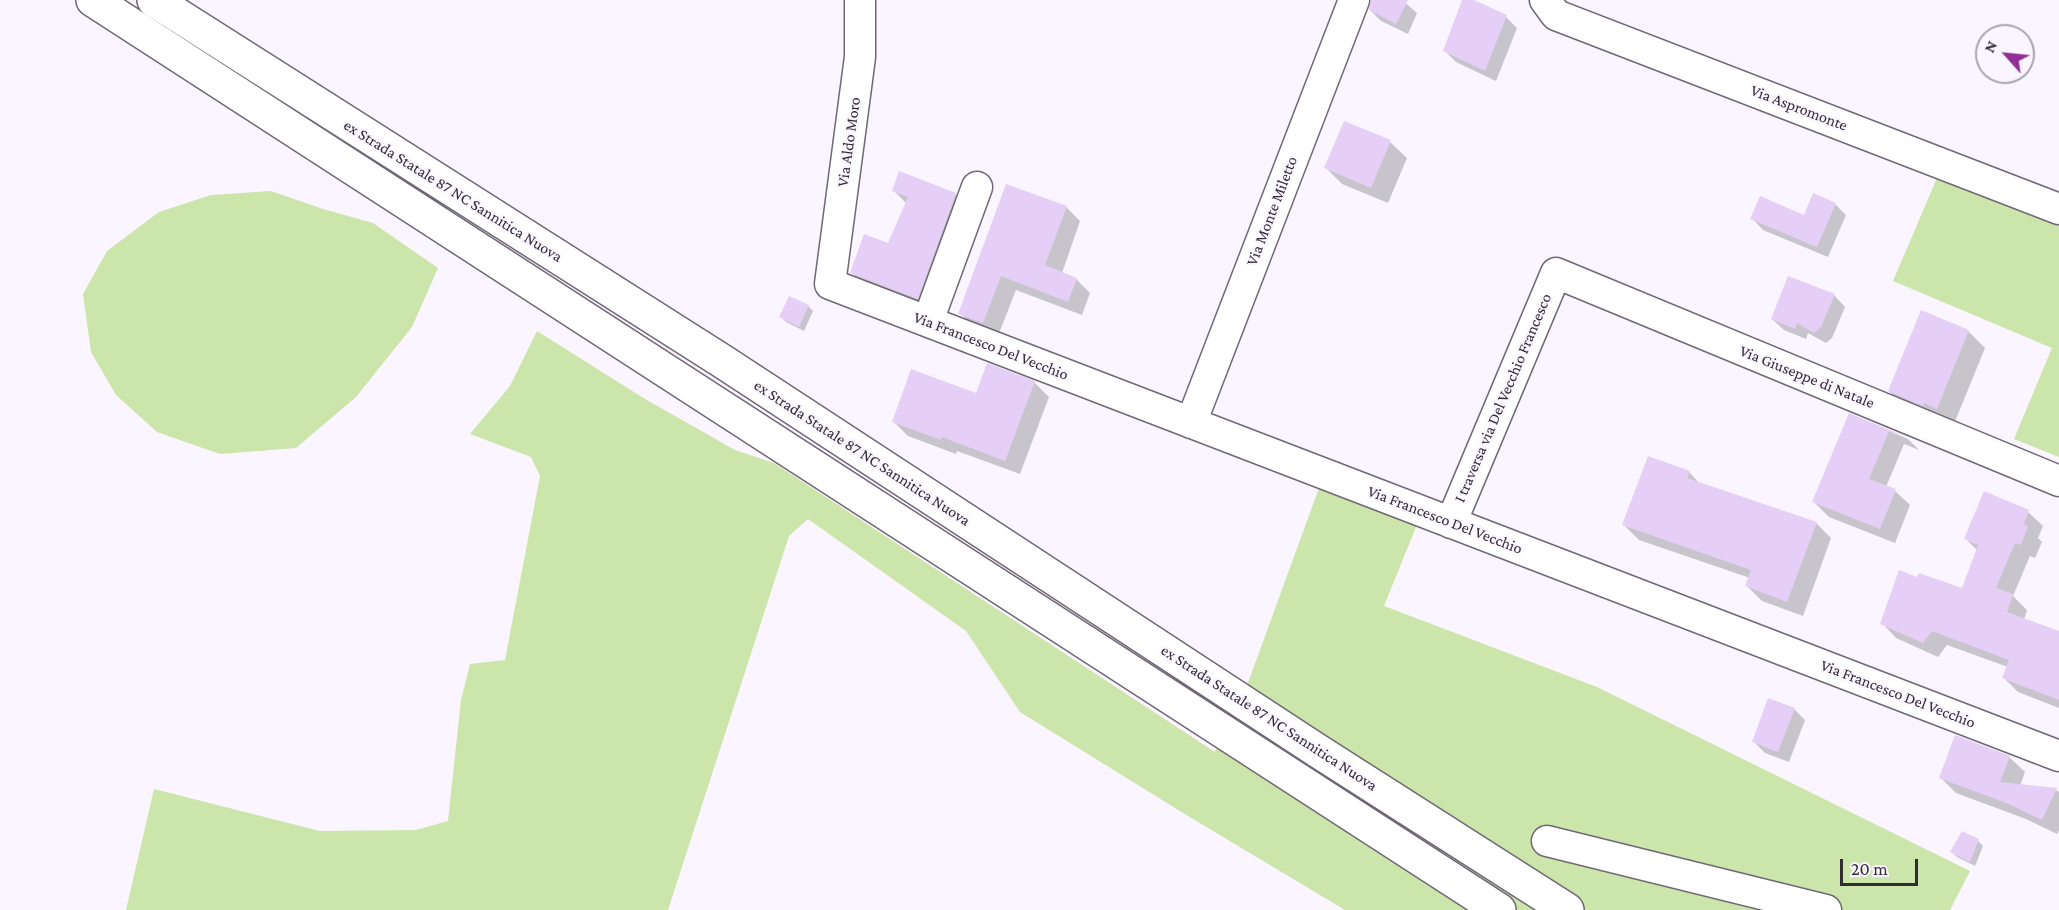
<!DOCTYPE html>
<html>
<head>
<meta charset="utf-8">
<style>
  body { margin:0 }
  #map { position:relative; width:2059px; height:910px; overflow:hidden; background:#faf5ff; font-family:"Crimson Pro",serif }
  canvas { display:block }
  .north { position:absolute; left:1975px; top:24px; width:60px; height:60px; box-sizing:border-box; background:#faf5ff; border:2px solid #a9a5ad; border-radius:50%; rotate:297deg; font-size:16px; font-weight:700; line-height:24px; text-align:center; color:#2f2c32 }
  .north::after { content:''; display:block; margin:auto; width:21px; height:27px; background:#923097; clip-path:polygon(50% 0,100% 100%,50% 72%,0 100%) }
  .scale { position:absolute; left:1840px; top:859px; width:78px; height:27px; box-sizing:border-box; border:3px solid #2f2c32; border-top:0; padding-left:8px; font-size:18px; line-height:21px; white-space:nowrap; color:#2f2c32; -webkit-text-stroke:4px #faf5ff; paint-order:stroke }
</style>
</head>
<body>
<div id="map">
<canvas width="2059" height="910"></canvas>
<div class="north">N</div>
<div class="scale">20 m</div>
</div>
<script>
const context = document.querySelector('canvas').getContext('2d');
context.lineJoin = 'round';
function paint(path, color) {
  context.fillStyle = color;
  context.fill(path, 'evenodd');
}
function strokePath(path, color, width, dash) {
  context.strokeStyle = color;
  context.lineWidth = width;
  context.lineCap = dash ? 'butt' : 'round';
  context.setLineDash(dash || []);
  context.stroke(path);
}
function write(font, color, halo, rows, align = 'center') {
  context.font = font + ' "Crimson Pro",serif';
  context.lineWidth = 4.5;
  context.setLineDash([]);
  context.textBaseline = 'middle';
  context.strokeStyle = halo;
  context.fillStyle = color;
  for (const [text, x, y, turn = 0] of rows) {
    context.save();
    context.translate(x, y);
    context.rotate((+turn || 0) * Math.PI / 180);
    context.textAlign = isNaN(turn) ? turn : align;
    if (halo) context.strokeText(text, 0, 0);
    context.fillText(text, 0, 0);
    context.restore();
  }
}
paint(new Path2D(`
  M 1940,171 L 2059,217 L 2059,457 L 2014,439 L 2052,348 L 1893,281 Z
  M 271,191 L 323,209 L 373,223 L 438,268 L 412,327 L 356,397 L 296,448 L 220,454 L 157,432 L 116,395 L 91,352 L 83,294 L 107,251 L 159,212 L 211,195 Z
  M 537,331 L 645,399 L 735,450 L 774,463 L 1215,752 L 1249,680 L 1319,488 L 1418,522 L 1384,606 L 1597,687 L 1970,871 L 1950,910 L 1345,910 L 1188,816 L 1020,712 L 966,631 L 808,519 L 789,536 L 668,910 L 126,910 L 154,789 L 320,831 L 416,830 L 448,821 L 461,700 L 470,664 L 505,660 L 540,476 L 531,457 L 470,434 L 510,386 Z`), '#cbe5aa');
paint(new Path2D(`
  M 1374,0 L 1402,0 L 1417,13 L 1408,34 L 1381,21 L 1370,10 Z
  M 1463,0 L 1470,0 L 1506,17 L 1517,28 L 1496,81 L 1456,62 L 1445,51 Z
  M 1390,142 L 1407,158 L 1388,203 L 1342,184 L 1326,168 Z
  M 899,173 L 956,195 L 972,211 L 934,315 L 869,290 L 852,273 L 888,245 L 907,204 L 894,191 Z
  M 1835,204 L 1846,215 L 1828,257 L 1763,230 L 1752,218 L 1805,217 Z
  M 1066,207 L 1080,221 L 1062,273 L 1076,279 L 1090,293 L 1082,315 L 1016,290 L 998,336 L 974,327 L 960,313 Z
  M 1834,295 L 1845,307 L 1832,338 L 1826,343 L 1808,333 L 1806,339 L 1784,330 L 1772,319 Z
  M 808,306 L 813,311 L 804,331 L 786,322 L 781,317 Z
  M 1922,312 L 1969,332 L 1985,348 L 1954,424 L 1906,408 L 1889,391 Z
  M 988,365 L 1035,383 L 1049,397 L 1020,474 L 957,451 L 956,454 L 908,436 L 894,422 L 977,395 Z
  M 1850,415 L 1908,439 L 1919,450 L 1904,444 L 1886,487 L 1895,491 L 1910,505 L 1895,543 L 1829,517 L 1814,502 Z
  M 1689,472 L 1700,484 L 1816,523 L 1831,538 L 1803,616 L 1762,601 L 1747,586 L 1750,578 L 1639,540 L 1624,525 Z
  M 1985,493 L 2028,512 L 2043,526 L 2038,538 L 2042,542 L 2035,558 L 2030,556 L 2013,596 L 2027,610 L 2024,620 L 2059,633 L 2059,708 L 2018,692 L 2004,678 L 2008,667 L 1947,645 L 1938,657 L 1896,638 L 1882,623 L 1918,579 L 1963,590 L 1978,551 L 1966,539 Z
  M 1794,709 L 1805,720 L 1789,762 L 1765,753 L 1754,742 Z
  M 2009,757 L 2025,772 L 2020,786 L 2056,790 L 2059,792 L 2059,830 L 2057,834 L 2026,819 L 1956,793 L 1941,778 Z
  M 1978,841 L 1983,846 L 1975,866 L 1957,857 L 1952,852 Z`), '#0003');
paint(new Path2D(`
  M 1371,0 L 1408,0 L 1396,24 L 1369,10 Z
  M 1462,0 L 1474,0 L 1507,15 L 1485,71 L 1443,51 Z
  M 1344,121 L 1391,140 L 1371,188 L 1324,168 Z
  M 899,171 L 956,193 L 918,299 L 850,273 L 864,234 L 888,243 L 908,197 L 892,191 Z
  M 1006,184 L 1067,206 L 1045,265 L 1077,278 L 1068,302 L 1001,276 L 983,323 L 958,314 Z
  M 1813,193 L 1836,203 L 1817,247 L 1750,219 L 1760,196 L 1804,215 Z
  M 1788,276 L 1835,294 L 1821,327 L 1814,333 L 1797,323 L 1795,329 L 1771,319 Z
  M 789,296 L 809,305 L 799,327 L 779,317 Z
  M 1921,310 L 1969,330 L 1937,409 L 1924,403 L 1923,406 L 1888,391 Z
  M 987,363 L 1035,381 L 1005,461 L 942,437 L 941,440 L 892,422 L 911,369 L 976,393 Z
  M 1849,413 L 1909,438 L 1889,431 L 1869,479 L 1896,489 L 1880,529 L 1812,502 Z
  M 1648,456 L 1690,471 L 1687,478 L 1817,522 L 1787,602 L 1745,586 L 1751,570 L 1622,525 Z
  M 1984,491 L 2029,510 L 2024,524 L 2028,527 L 2021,545 L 2015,543 L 1996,588 L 2013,594 L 2007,612 L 2059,631 L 2059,700 L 2002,678 L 2009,660 L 1932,631 L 1923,643 L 1880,624 L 1899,570 L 1917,577 L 1919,573 L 1962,588 L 1978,545 L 1964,539 Z
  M 1768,698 L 1795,708 L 1778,752 L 1752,742 Z
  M 1955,735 L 2010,756 L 2000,782 L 2057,788 L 2042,820 L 2009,804 L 1939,778 Z
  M 1962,831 L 1979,839 L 1970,862 L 1950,852 Z`), '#e5cff7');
const street = new Path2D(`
  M 860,0 L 860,57 L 830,284 L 2059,756
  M 1545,0 L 1556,15 L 2059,209
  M 928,321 L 977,187
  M 1191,423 L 1354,0
  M 1451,523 L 1556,273 L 2059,481
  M 1547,841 L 1826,910`);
const highway = new Path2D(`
  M 93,0 L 1499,910
  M 154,0 L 722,361 L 1318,751 L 1567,910`);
strokePath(street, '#706876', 33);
strokePath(highway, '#706876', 36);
strokePath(street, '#fff', 30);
strokePath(highway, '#fff', 33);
write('16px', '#2f2c32', '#faf5ff', [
  ["Via Aspromonte",1799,108,21],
  ["Via Aldo Moro",849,142,-82],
  ["ex Strada Statale 87 NC Sannitica Nuova",453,191,32],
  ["Via Monte Miletto",1272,211,-69],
  ["Via Francesco Del Vecchio",991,346,21],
  ["Via Giuseppe di Natale",1807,377,22],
  ["I traversa via Del Vecchio Francesco",1503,398,-67],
  ["ex Strada Statale 87 NC Sannitica Nuova",862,453,33],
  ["Via Francesco Del Vecchio",1445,520,21],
  ["Via Francesco Del Vecchio",1898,694,21],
  ["ex Strada Statale 87 NC Sannitica Nuova",1269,718,33]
]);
</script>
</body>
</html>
